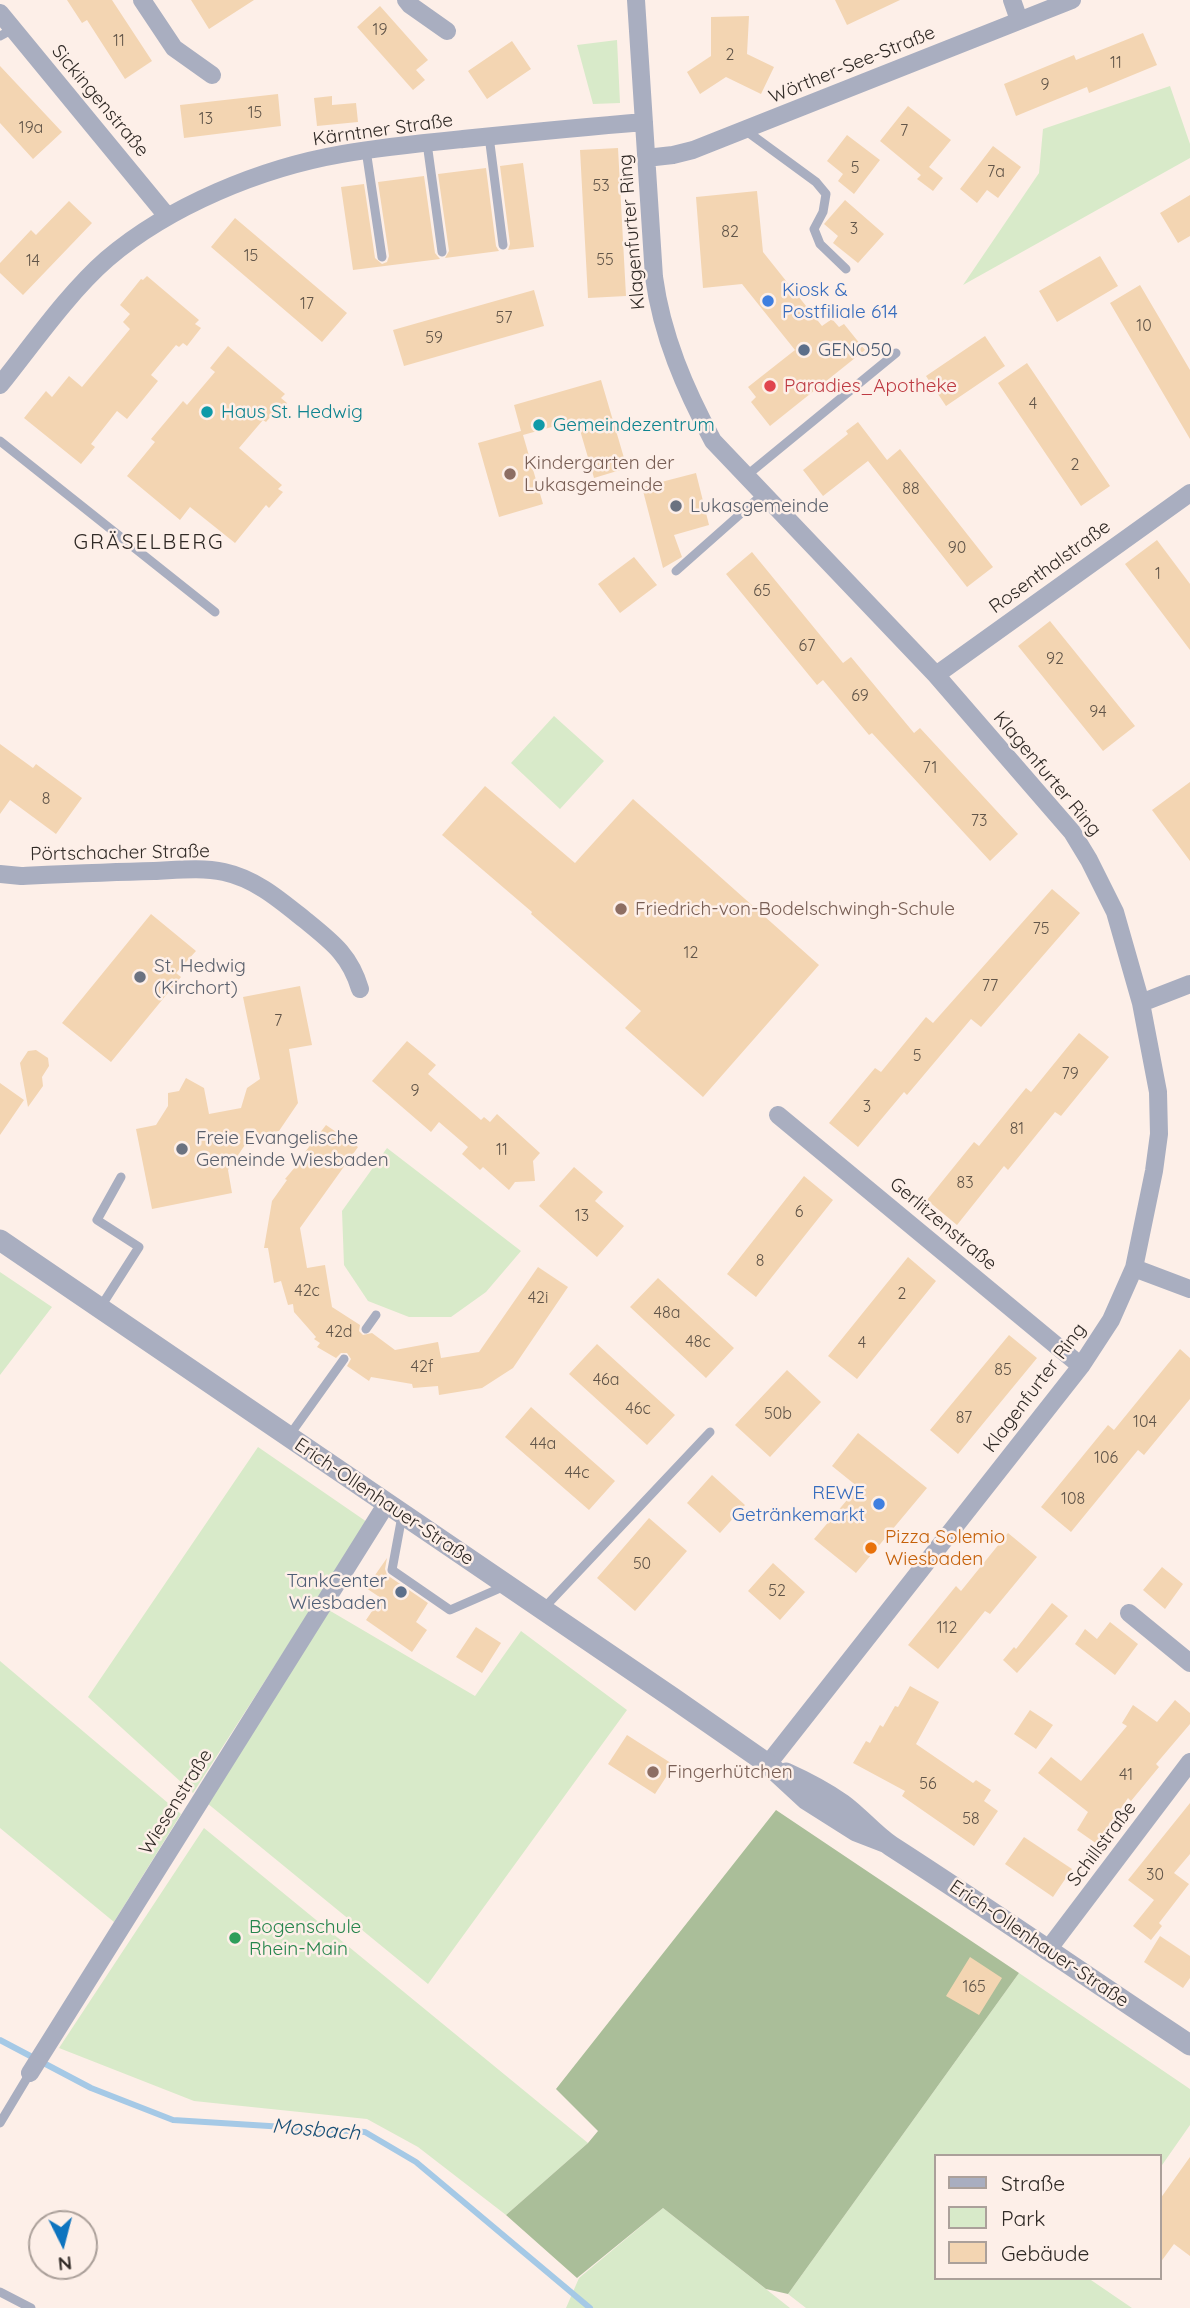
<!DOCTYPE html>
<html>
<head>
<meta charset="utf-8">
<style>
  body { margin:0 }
  #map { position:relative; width:1190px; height:2308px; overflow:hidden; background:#fdefe8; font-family:Quicksand,sans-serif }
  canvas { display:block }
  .legend { position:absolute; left:934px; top:2154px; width:228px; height:126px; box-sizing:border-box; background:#fdefe8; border:2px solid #aba09a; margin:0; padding:9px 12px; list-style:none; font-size:21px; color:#302a26 }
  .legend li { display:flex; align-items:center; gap:14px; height:35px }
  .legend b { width:35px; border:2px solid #aba09a }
  .north { position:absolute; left:28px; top:2210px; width:70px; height:70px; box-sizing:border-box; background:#fdefe8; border:2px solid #aba09a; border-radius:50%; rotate:174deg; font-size:19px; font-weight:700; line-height:28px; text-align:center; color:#302a26 }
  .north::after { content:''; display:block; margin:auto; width:24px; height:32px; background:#0e74bf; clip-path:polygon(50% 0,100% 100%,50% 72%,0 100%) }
</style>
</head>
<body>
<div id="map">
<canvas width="1190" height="2308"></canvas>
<ul class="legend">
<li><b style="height:9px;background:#a9aec0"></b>Straße</li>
<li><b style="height:19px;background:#d8eac9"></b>Park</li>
<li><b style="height:19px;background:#f3d5b2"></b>Gebäude</li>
</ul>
<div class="north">N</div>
</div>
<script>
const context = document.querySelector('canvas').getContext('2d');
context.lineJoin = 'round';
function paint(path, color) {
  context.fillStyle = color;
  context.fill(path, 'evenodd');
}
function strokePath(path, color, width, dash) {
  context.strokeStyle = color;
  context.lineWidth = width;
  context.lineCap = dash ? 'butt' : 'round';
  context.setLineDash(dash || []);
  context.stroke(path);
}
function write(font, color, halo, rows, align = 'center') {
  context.font = font + ' Quicksand,sans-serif';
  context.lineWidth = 5;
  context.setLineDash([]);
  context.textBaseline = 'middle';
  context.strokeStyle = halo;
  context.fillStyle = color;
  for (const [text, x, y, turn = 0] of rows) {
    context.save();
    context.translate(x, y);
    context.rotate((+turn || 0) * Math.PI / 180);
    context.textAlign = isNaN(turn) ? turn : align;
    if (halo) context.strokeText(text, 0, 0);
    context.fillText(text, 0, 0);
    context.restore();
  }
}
paint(new Path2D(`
  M 617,40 L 620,103 L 593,104 L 577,45 Z
  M 1170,86 L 1190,144 L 1190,158 L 963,285 L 1039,173 L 1043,129 Z
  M 554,716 L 604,761 L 560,809 L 511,763 Z
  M 387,1148 L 521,1251 L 486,1292 L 451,1317 L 409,1317 L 368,1301 L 344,1265 L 342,1211 Z
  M 0,1272 L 52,1307 L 0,1375 Z
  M 258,1447 L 367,1522 L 193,1793 L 88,1697 Z
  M 327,1609 L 475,1696 L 521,1631 L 627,1710 L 428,1984 L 207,1803 Z
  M 0,1661 L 181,1814 L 114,1922 L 0,1828 Z
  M 204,1828 L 588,2143 L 506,2215 L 418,2147 L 367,2119 L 194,2101 L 59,2048 Z
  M 1019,1973 L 1190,2089 L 1190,2125 L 1160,2168 L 1160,2156 L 936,2156 L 936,2278 L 1088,2278 L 1132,2308 L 806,2308 L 788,2294 Z
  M 663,2208 L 790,2308 L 566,2308 L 579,2278 Z`), '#d8eac9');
paint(new Path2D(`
  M 776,1810 L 1019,1973 L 788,2294 L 766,2289 L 663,2208 L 577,2278 L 506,2215 L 588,2143 L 598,2131 L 556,2089 Z`), '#aabe99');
strokePath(new Path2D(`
  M 0,2040 L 91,2088 L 173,2120 L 365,2132 L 416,2162 L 590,2308`), '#a5c9e6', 6);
paint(new Path2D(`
  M 67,0 L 112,0 L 152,61 L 125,79 L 87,20 L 82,23 Z
  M 191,0 L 254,0 L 209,29 Z
  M 835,0 L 900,0 L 847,25 Z
  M 380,6 L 428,60 L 416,70 L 425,80 L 413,90 L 357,27 Z
  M 749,16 L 747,54 L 774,67 L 761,94 L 726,77 L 700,94 L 687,72 L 711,56 L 711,17 Z
  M 1143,33 L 1157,65 L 1089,93 L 1087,87 L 1016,116 L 1004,84 L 1074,55 L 1076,60 Z
  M 512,41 L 531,69 L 487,99 L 468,71 Z
  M 0,66 L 62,132 L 33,159 L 0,123 Z
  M 278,94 L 281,126 L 184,138 L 180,105 Z
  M 332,96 L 332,105 L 356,103 L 358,122 L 317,126 L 314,98 Z
  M 908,106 L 951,140 L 929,167 L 943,178 L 933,191 L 917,179 L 921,175 L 880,141 Z
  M 847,135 L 880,160 L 854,194 L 838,181 L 843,174 L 827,161 Z
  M 993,146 L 1021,167 L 998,198 L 987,190 L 977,203 L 960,189 Z
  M 618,148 L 626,296 L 588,298 L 580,150 Z
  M 523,163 L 534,247 L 508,250 L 510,244 L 500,166 Z
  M 486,168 L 496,246 L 499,251 L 445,258 L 449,251 L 438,174 Z
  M 424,176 L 435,253 L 440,259 L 353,270 L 341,187 L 364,184 L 375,258 L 382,264 L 387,262 L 389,256 L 378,182 Z
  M 757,191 L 763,252 L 822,326 L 832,319 L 839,327 L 844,324 L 865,350 L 770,426 L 751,402 L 756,397 L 748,387 L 795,350 L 742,284 L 703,288 L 696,197 Z
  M 1190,195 L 1190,236 L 1178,243 L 1160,213 Z
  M 845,200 L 884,234 L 858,263 L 833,243 L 838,236 L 824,224 Z
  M 69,201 L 92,223 L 23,295 L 0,273 L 0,263 L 31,230 L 36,235 Z
  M 235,218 L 347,313 L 322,342 L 211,247 Z
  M 1100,256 L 1118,286 L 1057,322 L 1039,291 Z
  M 147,276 L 199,320 L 195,324 L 201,328 L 187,346 L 183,343 L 179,347 L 176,345 L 151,375 L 158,381 L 127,419 L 117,411 L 91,444 L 95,447 L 81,464 L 24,418 L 46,391 L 52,397 L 69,376 L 82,387 L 130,329 L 123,322 L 130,314 L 120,305 L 141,279 L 143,280 Z
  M 1140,285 L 1190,370 L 1190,439 L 1110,303 Z
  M 534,290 L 544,326 L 404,366 L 393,330 Z
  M 985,336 L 1005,366 L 946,406 L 926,376 Z
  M 228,346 L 285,394 L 281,398 L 287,403 L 274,419 L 271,416 L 266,422 L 263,420 L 239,448 L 282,485 L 278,489 L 283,492 L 269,508 L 266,505 L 235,543 L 190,507 L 180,520 L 127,476 L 155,442 L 151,439 L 183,401 L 187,405 L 215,372 L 210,368 Z
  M 1027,363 L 1110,486 L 1081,506 L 998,383 Z
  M 601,380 L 627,468 L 594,478 L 577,420 L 523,435 L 543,504 L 499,517 L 478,443 L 521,431 L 514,405 Z
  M 858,422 L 887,460 L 900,449 L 993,567 L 967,587 L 868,461 L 823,496 L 803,470 L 848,434 L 846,431 Z
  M 696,473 L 709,525 L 674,535 L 682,557 L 663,568 L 642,487 Z
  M 1157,540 L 1190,584 L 1190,650 L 1125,564 Z
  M 752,552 L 843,663 L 851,657 L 914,733 L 920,728 L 1018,834 L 990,861 L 872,733 L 869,735 L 823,680 L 817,685 L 726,574 Z
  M 634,557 L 657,585 L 620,613 L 598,584 Z
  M 1050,621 L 1135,726 L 1103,751 L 1018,646 Z
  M 0,744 L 33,768 L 36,764 L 82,798 L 56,834 L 10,800 L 0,814 Z
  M 1190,782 L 1190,861 L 1152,810 Z
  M 485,786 L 575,863 L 633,799 L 819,965 L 703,1097 L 625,1028 L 641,1011 L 531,914 L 532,912 L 442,835 Z
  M 1052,889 L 1080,913 L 981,1027 L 971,1019 L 907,1095 L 904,1092 L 858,1147 L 829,1123 L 875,1068 L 881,1072 L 926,1017 L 933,1023 Z
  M 151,914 L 196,951 L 176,973 L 181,977 L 111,1062 L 62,1023 Z
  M 300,986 L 312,1045 L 289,1049 L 298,1103 L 279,1131 L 251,1136 L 228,1170 L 232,1193 L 152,1209 L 136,1129 L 156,1125 L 168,1106 L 168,1093 L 179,1091 L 186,1078 L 204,1088 L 209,1114 L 241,1108 L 247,1088 L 260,1079 L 243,997 Z
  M 1079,1033 L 1109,1057 L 1061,1116 L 1055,1112 L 1008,1170 L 1004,1166 L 957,1225 L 927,1200 L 974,1142 L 979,1146 L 1026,1088 L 1031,1092 Z
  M 407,1041 L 436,1065 L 428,1074 L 481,1120 L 484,1117 L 490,1122 L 497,1114 L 540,1153 L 533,1161 L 535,1181 L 515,1182 L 509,1190 L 483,1167 L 480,1170 L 462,1154 L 468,1147 L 439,1122 L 431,1132 L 372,1081 Z
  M 36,1050 L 48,1058 L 49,1066 L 42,1077 L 43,1086 L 28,1107 L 20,1063 L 28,1051 Z
  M 0,1083 L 24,1100 L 0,1135 Z
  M 326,1125 L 358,1147 L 300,1228 L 307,1268 L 325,1265 L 332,1307 L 360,1325 L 359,1331 L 363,1335 L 372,1333 L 395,1350 L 438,1342 L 441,1358 L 479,1352 L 538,1267 L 568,1287 L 513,1368 L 482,1388 L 439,1395 L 438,1386 L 413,1388 L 412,1384 L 371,1377 L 369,1381 L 347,1366 L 351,1359 L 347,1353 L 341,1353 L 336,1358 L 317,1347 L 320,1343 L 314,1339 L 316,1337 L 294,1312 L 293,1304 L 288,1305 L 281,1281 L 274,1283 L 268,1248 L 264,1248 L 272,1201 L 287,1180 L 285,1179 L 307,1153 L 305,1152 Z
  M 574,1167 L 603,1192 L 595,1201 L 624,1226 L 597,1257 L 539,1206 Z
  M 804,1176 L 833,1200 L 756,1297 L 727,1274 Z
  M 908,1257 L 936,1281 L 857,1379 L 828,1356 Z
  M 658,1278 L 734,1348 L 706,1378 L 630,1307 Z
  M 1009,1335 L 1037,1358 L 958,1454 L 930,1430 Z
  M 597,1344 L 675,1415 L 647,1445 L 569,1374 Z
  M 1180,1349 L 1190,1358 L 1190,1399 L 1144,1455 L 1138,1450 L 1071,1532 L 1041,1507 L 1108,1425 L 1114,1430 Z
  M 787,1370 L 821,1402 L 770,1457 L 735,1425 Z
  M 531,1407 L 615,1481 L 589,1510 L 505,1437 Z
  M 858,1433 L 927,1488 L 856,1573 L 814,1539 L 858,1487 L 832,1466 Z
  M 712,1475 L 745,1505 L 720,1533 L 687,1503 Z
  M 649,1518 L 687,1551 L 635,1611 L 597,1578 Z
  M 1008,1533 L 1037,1557 L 990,1614 L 985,1611 L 938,1669 L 908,1645 L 956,1586 L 961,1591 Z
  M 387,1558 L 385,1569 L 387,1575 L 428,1603 L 416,1622 L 427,1630 L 412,1652 L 366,1620 L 381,1598 L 366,1588 Z
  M 773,1563 L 805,1592 L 780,1620 L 748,1591 Z
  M 1162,1567 L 1183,1584 L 1165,1609 L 1143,1590 Z
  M 1052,1603 L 1068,1616 L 1017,1673 L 1003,1660 L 1014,1647 L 1016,1649 Z
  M 1110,1622 L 1138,1644 L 1115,1675 L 1075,1644 L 1085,1629 L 1097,1639 Z
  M 476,1627 L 501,1643 L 482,1673 L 456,1657 Z
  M 910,1686 L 939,1702 L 916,1744 L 973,1783 L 976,1780 L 991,1790 L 984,1801 L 998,1811 L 974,1846 L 902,1796 L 905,1791 L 853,1763 L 866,1741 L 870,1743 L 880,1725 L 883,1727 L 895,1706 L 898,1707 Z
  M 1175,1700 L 1190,1713 L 1190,1724 L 1156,1764 L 1159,1767 L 1131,1801 L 1128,1798 L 1097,1844 L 1077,1830 L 1088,1812 L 1038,1773 L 1051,1757 L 1081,1781 L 1127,1726 L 1122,1723 L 1133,1705 L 1157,1722 Z
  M 1030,1710 L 1053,1725 L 1036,1749 L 1014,1734 Z
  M 627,1735 L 674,1765 L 655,1794 L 608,1764 Z
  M 1190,1803 L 1190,1854 L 1174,1873 L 1189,1884 L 1159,1923 L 1162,1926 L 1151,1940 L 1133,1926 L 1154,1900 L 1128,1880 Z
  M 1024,1837 L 1072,1869 L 1053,1897 L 1005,1864 Z
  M 1160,1936 L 1190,1956 L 1190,1978 L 1183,1988 L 1144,1962 Z
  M 970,1957 L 1002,1978 L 979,2015 L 946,1996 Z
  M 1190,2157 L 1190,2256 L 1174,2244 L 1160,2263 L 1160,2199 Z`), '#f3d5b2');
strokePath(new Path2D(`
  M 0,36 L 13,29
  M 745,130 L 816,182 L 826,194 L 823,212 L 814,229 L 820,244 L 846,269
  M 489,136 L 503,245
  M 427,143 L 442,252
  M 366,150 L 382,257
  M 0,441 L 215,612
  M 746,476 L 896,353
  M 676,571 L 763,494
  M 100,1308 L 139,1247 L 97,1220 L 121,1177
  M 366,1329 L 376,1315
  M 289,1436 L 344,1359
  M 402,1516 L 392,1570 L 450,1610 L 505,1586
  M 544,1608 L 710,1432
  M 0,2123 L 30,2073
  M 0,2292 L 31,2308`), '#a9aec0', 9);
strokePath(new Path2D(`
  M 142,0 L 174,48 L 212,75
  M 406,0 L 410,5 L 447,31
  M 636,0 L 654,277 C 662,336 685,389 713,441 L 936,675 L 1072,832 L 1089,860 L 1115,912 L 1141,1003 L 1158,1092 L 1159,1134 L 1154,1171 L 1134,1268 L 1111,1320 L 1081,1366 L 768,1764
  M 1012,0 L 1019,20
  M 0,13 L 167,216
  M 646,158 L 673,155 L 693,150 L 1072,0
  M 0,385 C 32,345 69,292 107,259 C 169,206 261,168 342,154 C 382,147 423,143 463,139 C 523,133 584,127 644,122
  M 936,675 L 1190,493
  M 0,874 L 21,876 C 66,874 110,872 154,871 C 177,870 202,867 224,872 C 256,879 280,900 305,920 C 332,942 350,955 360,989
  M 1141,1003 L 1190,984
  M 778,1115 L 1081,1366
  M 1134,1268 L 1190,1289
  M 1129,1613 L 1190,1663
  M 1047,1951 L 1190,1762
  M 30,2073 L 387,1503`), '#a9aec0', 18);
strokePath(new Path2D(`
  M 0,1240 L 673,1698 L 768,1764 L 807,1800 L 856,1831 L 887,1843
  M 786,1773 C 806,1782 825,1792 842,1804 C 860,1817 873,1834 891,1846 C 992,1911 1090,1979 1190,2045`), '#a9aec0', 21);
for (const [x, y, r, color] of [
  [768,301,7,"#3f7fe0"],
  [804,350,7,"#5c6f8a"],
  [770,386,7,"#e0444e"],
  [207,412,7,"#0f9aa8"],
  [539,425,7,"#0f9aa8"],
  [510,474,7,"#8d6e63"],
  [676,506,7,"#6b7280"],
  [621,909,7,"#8d6e63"],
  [140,977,7,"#6b7280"],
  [182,1149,7,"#6b7280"],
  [879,1504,7,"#3f7fe0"],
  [871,1548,7,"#e8710a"],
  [401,1592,7,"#5c6f8a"],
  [653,1772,7,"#8d6e63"],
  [235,1938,7,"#2e9e5b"]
]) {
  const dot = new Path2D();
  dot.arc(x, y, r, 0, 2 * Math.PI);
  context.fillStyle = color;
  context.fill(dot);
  strokePath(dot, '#fdefe8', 2.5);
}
write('16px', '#615549', null, [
  ["19",380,30],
  ["11",119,41],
  ["2",730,55],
  ["11",1116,63],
  ["9",1045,85],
  ["15",255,113],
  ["13",206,119],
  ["19a",31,128],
  ["7",904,131],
  ["5",855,168],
  ["7a",996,172],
  ["53",601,186],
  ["3",854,229],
  ["82",730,232],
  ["15",251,256],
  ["55",605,260],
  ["14",33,261],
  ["17",307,304],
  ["57",504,318],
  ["10",1144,326],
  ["59",434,338],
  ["4",1033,404],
  ["2",1075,465],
  ["88",911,489],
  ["90",957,548],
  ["1",1158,574],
  ["65",762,591],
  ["67",807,646],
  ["92",1055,659],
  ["69",860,696],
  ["94",1098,712],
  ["71",930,768],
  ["8",46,799],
  ["73",979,821],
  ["75",1041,929],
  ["12",691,953],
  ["77",990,986],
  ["7",278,1021],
  ["5",917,1056],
  ["79",1070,1074],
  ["9",415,1091],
  ["3",867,1107],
  ["81",1017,1129],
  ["11",502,1150],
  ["83",965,1183],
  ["6",799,1212],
  ["13",582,1216],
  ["8",760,1261],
  ["42c",307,1291],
  ["2",902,1294],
  ["42i",538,1298],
  ["48a",667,1313],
  ["42d",339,1332],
  ["48c",698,1342],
  ["4",862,1343],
  ["42f",422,1367],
  ["85",1003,1370],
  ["46a",606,1380],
  ["46c",638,1409],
  ["50b",778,1414],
  ["87",964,1418],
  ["104",1145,1422],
  ["44a",543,1444],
  ["106",1106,1458],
  ["44c",577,1473],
  ["108",1073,1499],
  ["50",642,1564],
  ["52",777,1591],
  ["112",947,1628],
  ["41",1126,1775],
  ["56",928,1784],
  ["58",971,1819],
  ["30",1155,1875],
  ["165",974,1987]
]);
write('19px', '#302a26', '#fdefe8', [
  ["Wörther-See-Straße",852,65,-22],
  ["Sickingenstraße",100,101,50],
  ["Kärntner Straße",383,130,-8],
  ["Klagenfurter Ring",632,232,-95],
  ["Rosenthalstraße",1050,567,-36],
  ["Klagenfurter Ring",1047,774,50],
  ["Pörtschacher Straße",120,853,-1],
  ["Gerlitzenstraße",943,1224,40],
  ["Klagenfurter Ring",1035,1388,-53],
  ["Erich-Ollenhauer-Straße",384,1502,34],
  ["Wiesenstraße",176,1802,-58],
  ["Schillstraße",1102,1844,-53],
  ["Erich-Ollenhauer-Straße",1039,1944,34]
]);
write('19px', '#366cbe', '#fdefe8', [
  ["Kiosk &",782,290],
  ["Postfiliale 614",782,312],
  ["REWE",865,1493,"right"],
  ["Getränkemarkt",865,1515,"right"]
], 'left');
write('19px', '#4e5e75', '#fdefe8', [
  ["GENO50",818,350],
  ["TankCenter",387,1581,"right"],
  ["Wiesbaden",387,1603,"right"]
], 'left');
write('19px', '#be3a42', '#fdefe8', [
  ["Paradies_Apotheke",784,386]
], 'left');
write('19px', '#0d838f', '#fdefe8', [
  ["Haus St. Hedwig",221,412],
  ["Gemeindezentrum",553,425]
], 'left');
write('19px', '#785e54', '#fdefe8', [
  ["Kindergarten der",524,463],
  ["Lukasgemeinde",524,485],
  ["Friedrich-von-Bodelschwingh-Schule",635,909],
  ["Fingerhütchen",667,1772]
], 'left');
write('19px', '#5b616d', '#fdefe8', [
  ["Lukasgemeinde",690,506],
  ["St. Hedwig",154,966],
  ["(Kirchort)",154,988],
  ["Freie Evangelische",196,1138],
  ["Gemeinde Wiesbaden",196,1160]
], 'left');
write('19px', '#c56008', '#fdefe8', [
  ["Pizza Solemio",885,1537],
  ["Wiesbaden",885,1559]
], 'left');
write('19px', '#27864d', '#fdefe8', [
  ["Bogenschule",249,1927],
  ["Rhein-Main",249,1949]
], 'left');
context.letterSpacing = '2px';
write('21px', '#302a26', '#fdefe8', [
  ["GRÄSELBERG",149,543]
]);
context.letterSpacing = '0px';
write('italic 21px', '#184f76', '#fdefe8', [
  ["Mosbach",316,2130,5]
]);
</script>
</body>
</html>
